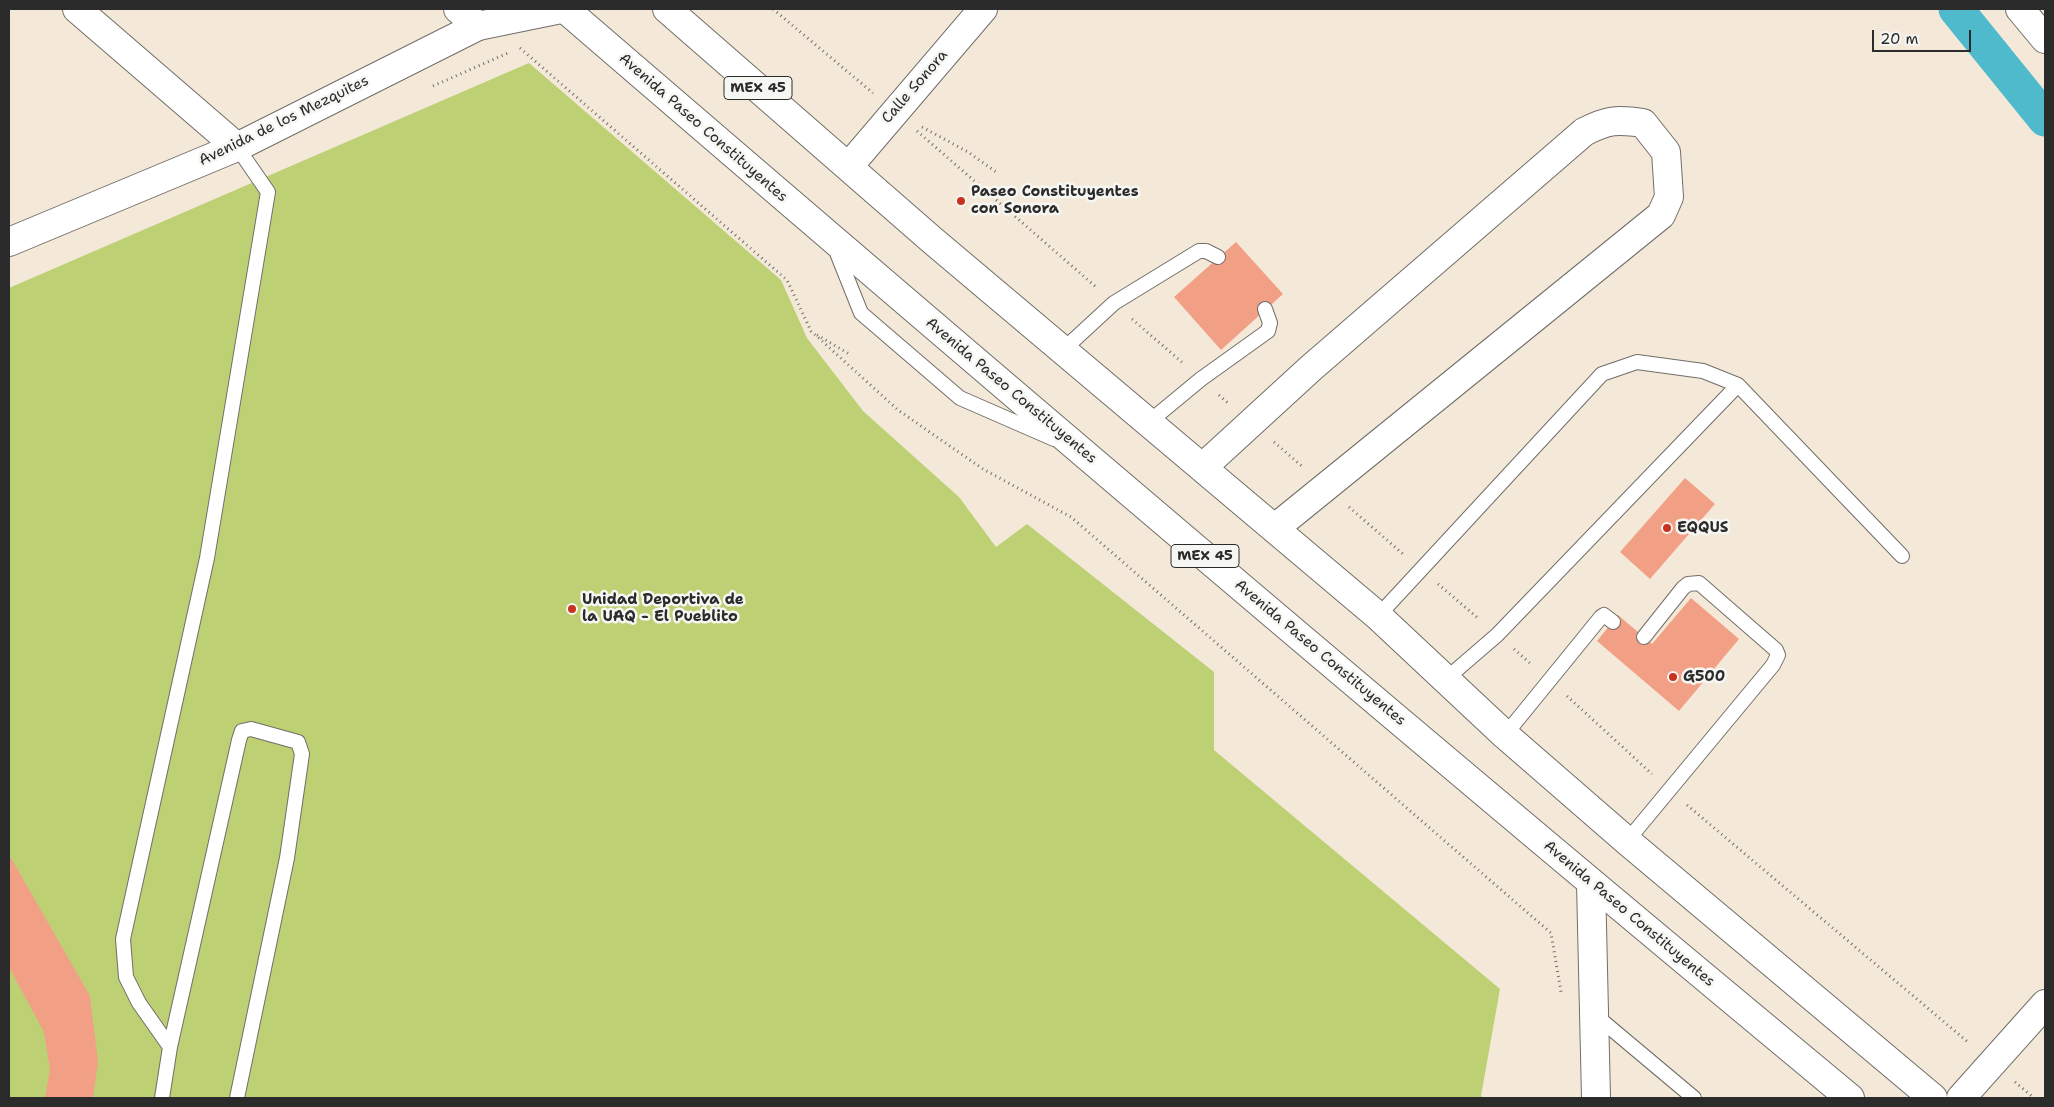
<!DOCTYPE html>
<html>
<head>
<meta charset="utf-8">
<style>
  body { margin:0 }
  #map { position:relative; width:2054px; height:1107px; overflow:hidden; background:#f4e9d9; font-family:"Shantell Sans",sans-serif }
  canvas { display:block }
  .frame { position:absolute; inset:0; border:10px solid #2b2b2b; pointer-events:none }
  .scale { position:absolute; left:1872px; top:30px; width:99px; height:22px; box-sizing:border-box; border:2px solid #2b2b2b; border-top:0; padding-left:6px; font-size:15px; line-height:18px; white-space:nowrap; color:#2b2b2b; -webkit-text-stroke:4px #f6f6f2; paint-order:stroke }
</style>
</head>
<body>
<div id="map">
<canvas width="2054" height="1107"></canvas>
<div class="frame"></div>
<div class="scale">20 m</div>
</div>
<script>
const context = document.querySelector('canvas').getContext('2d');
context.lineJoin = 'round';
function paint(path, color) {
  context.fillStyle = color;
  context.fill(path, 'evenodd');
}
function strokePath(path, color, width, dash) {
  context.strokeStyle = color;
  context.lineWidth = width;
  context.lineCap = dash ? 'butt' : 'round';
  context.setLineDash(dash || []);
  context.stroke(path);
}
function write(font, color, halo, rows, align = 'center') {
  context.font = font + ' "Shantell Sans",sans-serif';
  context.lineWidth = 5;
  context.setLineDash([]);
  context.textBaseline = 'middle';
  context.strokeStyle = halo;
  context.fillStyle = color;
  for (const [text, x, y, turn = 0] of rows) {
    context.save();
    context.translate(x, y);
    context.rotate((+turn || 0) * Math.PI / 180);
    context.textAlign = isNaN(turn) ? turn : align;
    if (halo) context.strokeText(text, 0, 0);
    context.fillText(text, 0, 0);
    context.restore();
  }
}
paint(new Path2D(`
  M 529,63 L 781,280 L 807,338 L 863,411 L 959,497 L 996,547 L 1027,524 L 1214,672 L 1214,750 L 1500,989 L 1481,1096 L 1484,1098 L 9,1098 L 9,288 Z`), '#bdd074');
strokePath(new Path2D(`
  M 1956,9 L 2045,119`), '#50bacd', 35);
paint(new Path2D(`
  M 1236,242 L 1283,294 L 1221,350 L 1174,297 Z
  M 1685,478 L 1715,504 L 1650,579 L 1620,552 Z
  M 1691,598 L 1739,639 L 1679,711 L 1597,641 L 1618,615 L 1652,644 Z
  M 11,858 L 90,996 L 98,1062 L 93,1098 L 45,1098 L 50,1069 L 44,1032 L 9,967 L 9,860 Z`), '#f2a085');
const lane = new Path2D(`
  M 835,248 L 861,313 L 960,398 L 1054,439
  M 1063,350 L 1114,303 L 1199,251 L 1206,251 L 1218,257
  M 1149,422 L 1201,379 L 1268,331 L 1270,323 L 1265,309
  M 1378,616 L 1602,374 L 1637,362 L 1703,371 L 1738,385 L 1902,556
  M 1446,679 L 1497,635 L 1738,385
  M 1505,735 L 1601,617 L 1604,615 L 1613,622
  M 1627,841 L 1773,665 L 1778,655 L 1776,650 L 1699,583 L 1688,584 L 1683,588 L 1644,637
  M 1595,1015 L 1694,1098
  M 170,1047 L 139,1003 L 126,977 L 123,939 L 207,558 L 268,192 L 237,147
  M 162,1098 L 170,1047 L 239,740 L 242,731 L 251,729 L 298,742 L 302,754 L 287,858 L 237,1098`);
const street = new Path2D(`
  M 77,9 L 237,147
  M 2020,9 L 2045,39
  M 849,166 L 983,9
  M 9,242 L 237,147 L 478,26
  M 1203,467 L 1311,368 L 1584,132 C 1607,120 1617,119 1643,123 L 1666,152 L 1669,197 L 1661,215 L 1275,528
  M 1591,883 L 1596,1098
  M 1961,1098 L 2045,1004`);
const secondary = new Path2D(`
  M 458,9 L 478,26 L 561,9`);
const highway = new Path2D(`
  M 565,9 C 990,375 1418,740 1850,1098
  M 667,9 L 932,240 L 1378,616 L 1505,735 L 1627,841 L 1933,1098`);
strokePath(lane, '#716e68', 16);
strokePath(street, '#716e68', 30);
strokePath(secondary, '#716e68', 30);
strokePath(highway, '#716e68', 30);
strokePath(new Path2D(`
  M 773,9 L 873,93
  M 520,48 L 787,280 L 811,331 L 898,410 L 983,469 L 1071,517 L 1551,933 L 1561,992
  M 433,86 L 508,53
  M 922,127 L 968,152 L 996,172
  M 917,131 L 1096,287
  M 1132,319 L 1184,364
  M 817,335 L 851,355
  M 1219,395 L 1229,404
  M 1274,442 L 1303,467
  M 1349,507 L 1403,554
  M 1438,584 L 1479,619
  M 1514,649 L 1532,665
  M 1567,696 L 1652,774
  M 1687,805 L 1969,1043
  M 2015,1082 L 2034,1098`), '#716e68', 3, [1, 4]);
strokePath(lane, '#fff', 14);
strokePath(street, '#fff', 28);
strokePath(secondary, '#fff', 28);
strokePath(highway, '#fff', 28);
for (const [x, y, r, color] of [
  [961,201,5,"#c8321e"],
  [1667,528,5,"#c8321e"],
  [572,609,5,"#c8321e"],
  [1673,677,5,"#c8321e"]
]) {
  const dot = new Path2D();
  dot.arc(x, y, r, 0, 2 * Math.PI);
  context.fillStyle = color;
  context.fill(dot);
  strokePath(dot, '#f6f6f2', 2);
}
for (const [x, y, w] of [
  [758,88,68],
  [1205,556,68]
]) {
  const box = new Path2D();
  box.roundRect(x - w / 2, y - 11.5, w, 23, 4);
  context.fillStyle = '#f6f6f2';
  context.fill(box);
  strokePath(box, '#2b2b2b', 1);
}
write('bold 14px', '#2b2b2b', null, [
  ["MEX 45",758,88],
  ["MEX 45",1205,556]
]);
write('15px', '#2b2b2b', '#f6f6f2', [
  ["Calle Sonora",915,87,-49],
  ["Avenida de los Mezquites",284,121,-26],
  ["Avenida Paseo Constituyentes",703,128,41],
  ["Avenida Paseo Constituyentes",1011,391,40],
  ["Avenida Paseo Constituyentes",1320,653,40],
  ["Avenida Paseo Constituyentes",1629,914,40]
]);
write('bold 15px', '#2b2b2b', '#f6f6f2', [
  ["Paseo Constituyentes",971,192],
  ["con Sonora",971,209],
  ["EQQUS",1677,528],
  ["Unidad Deportiva de",582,600],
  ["la UAQ - El Pueblito",582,617],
  ["G500",1683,677]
], 'left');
</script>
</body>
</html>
